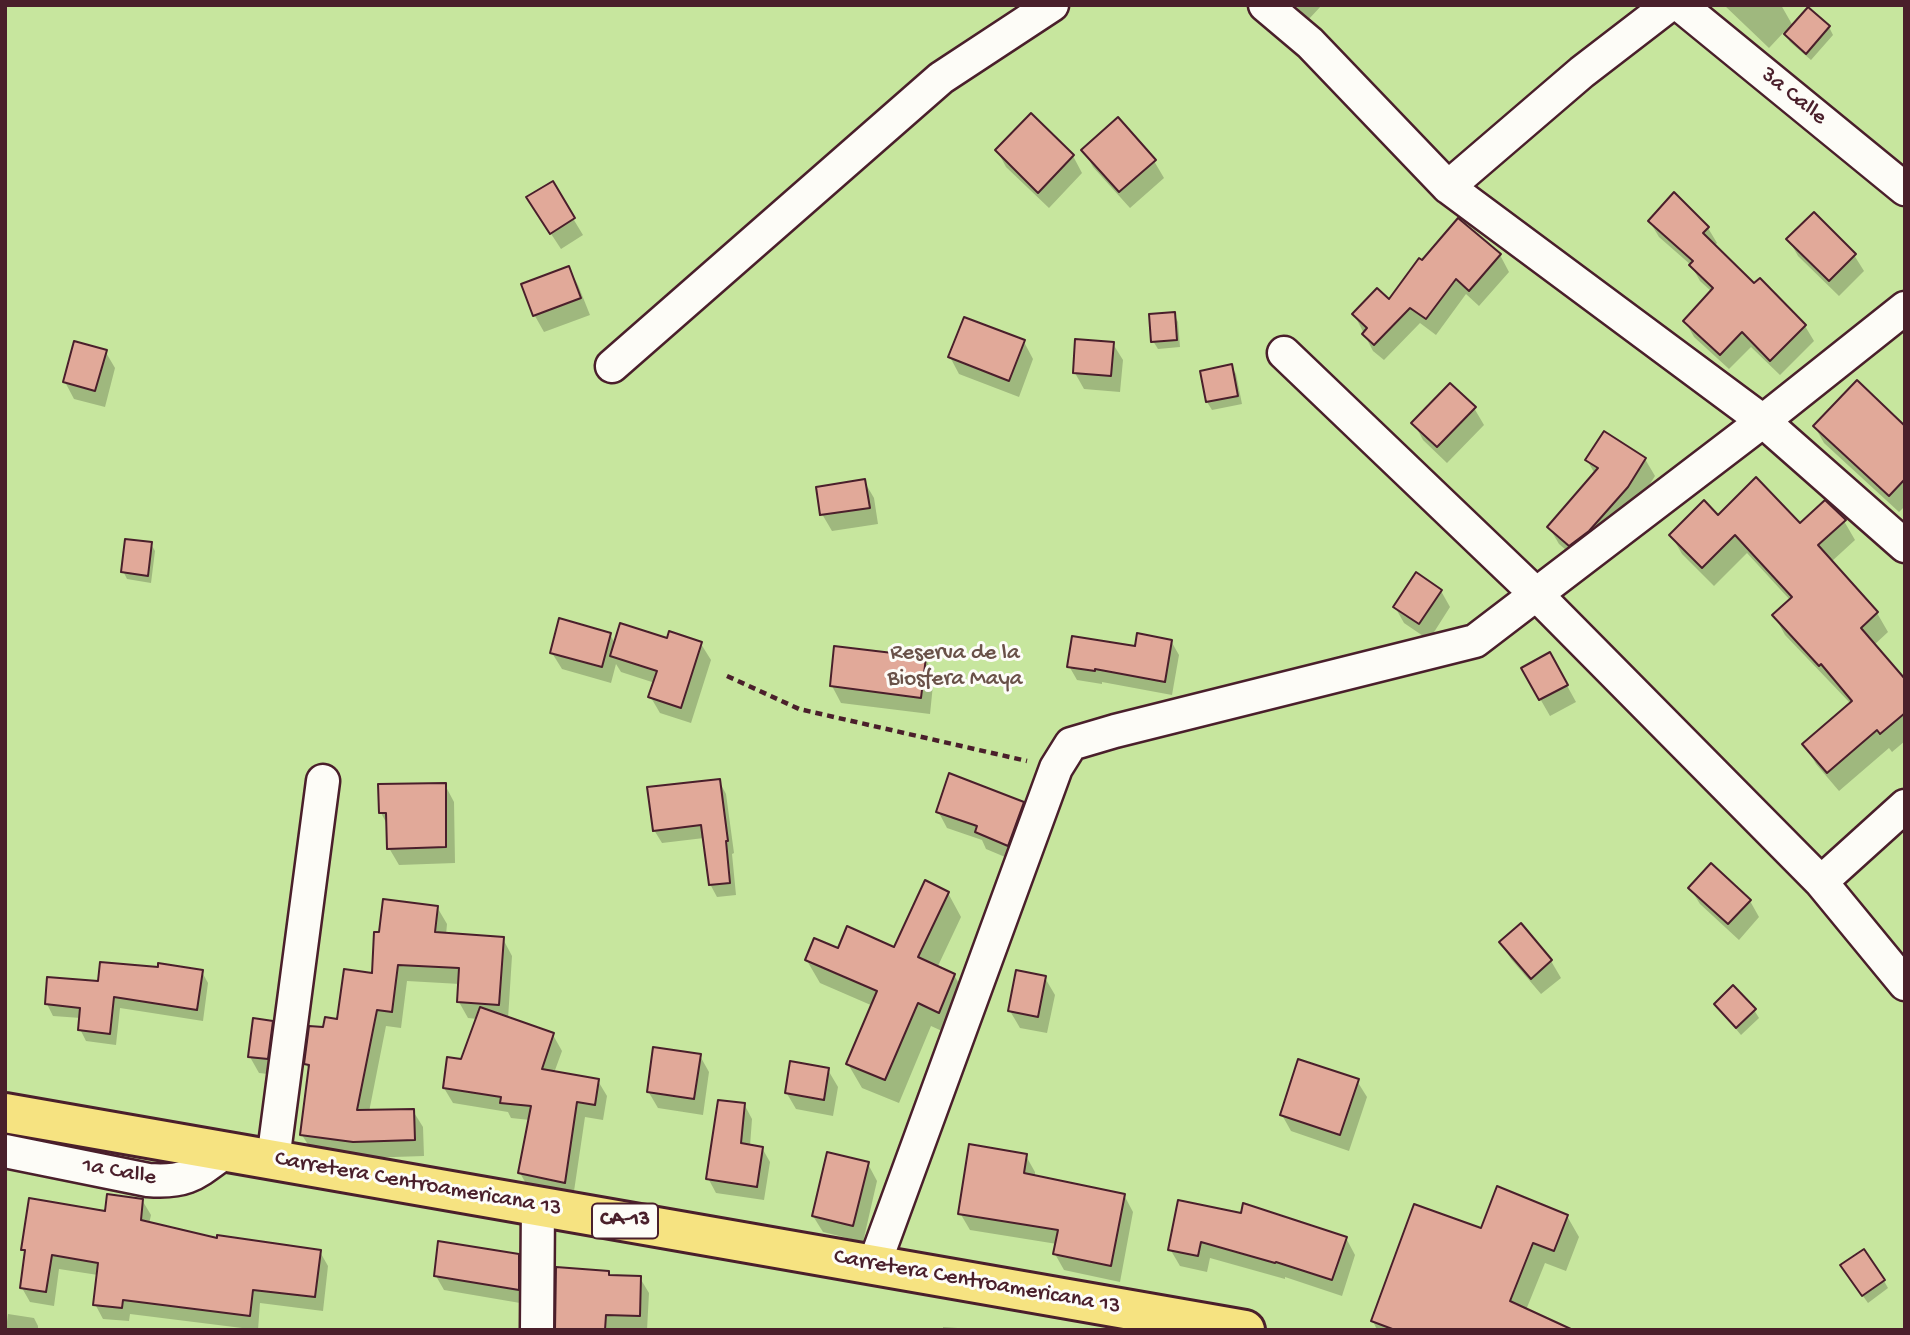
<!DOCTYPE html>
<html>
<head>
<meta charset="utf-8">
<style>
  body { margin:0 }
  #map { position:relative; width:1910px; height:1335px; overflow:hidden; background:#f5e3db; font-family:"Gochi Hand",sans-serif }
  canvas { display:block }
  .frame { position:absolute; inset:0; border:7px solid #4a1f2b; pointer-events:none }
</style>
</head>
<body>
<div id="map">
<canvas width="1910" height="1335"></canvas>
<div class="frame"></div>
</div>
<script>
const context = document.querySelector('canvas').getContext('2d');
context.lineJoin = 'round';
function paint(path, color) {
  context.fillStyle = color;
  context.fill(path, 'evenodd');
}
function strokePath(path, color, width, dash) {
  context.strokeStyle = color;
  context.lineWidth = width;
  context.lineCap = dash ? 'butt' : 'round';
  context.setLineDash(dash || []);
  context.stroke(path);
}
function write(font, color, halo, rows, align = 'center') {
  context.font = font + ' "Gochi Hand",sans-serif';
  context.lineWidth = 6;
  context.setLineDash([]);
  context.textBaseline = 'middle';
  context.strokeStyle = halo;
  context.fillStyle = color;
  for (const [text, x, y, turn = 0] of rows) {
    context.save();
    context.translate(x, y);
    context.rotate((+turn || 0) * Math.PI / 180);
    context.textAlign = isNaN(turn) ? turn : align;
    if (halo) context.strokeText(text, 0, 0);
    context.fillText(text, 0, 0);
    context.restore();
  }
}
paint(new Path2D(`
  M 5,5 L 1905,5 L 1905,1330 L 5,1330 Z`), '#c7e69e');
paint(new Path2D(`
  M 1292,5 L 1322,5 L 1308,20 Z
  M 1724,5 L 1781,5 L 1793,26 L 1809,9 L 1829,27 L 1833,35 L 1811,60 L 1790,42 L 1784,32 L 1769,48 Z
  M 1031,115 L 1073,156 L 1082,173 L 1049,208 L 1006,167 L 997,150 Z
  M 1084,150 L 1154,161 L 1164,178 L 1130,208 L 1093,167 Z
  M 552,184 L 583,235 L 561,249 L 538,214 Z
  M 1650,222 L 1708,228 L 1717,243 L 1714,246 L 1754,285 L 1805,326 L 1814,341 L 1780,375 L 1751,347 L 1729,369 L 1694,337 L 1685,321 L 1712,292 L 1700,281 L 1691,265 L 1659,237 Z
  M 1789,240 L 1854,255 L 1864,271 L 1839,296 L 1798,256 Z
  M 1500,255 L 1509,272 L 1479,306 L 1466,294 L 1436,335 L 1420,323 L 1384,360 L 1373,351 L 1354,314 Z
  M 569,268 L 578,285 L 590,315 L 544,332 L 535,316 L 523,285 Z
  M 1174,314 L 1178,322 L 1180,347 L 1158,349 L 1153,341 Z
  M 1024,342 L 1033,359 L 1019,397 L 959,374 L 950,357 Z
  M 1113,344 L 1123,360 L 1120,392 L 1084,389 L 1075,373 Z
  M 105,351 L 115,368 L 105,407 L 74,399 L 65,382 Z
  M 1231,366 L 1236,374 L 1242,404 L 1212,410 L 1207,402 Z
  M 1474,408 L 1484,425 L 1447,463 L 1423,440 L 1414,423 Z
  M 1905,425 L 1905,506 L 1899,512 L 1824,443 L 1815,427 L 1903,427 Z
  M 1645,459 L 1655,476 L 1637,504 L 1580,562 L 1559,544 L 1549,527 L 1595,474 L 1587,460 Z
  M 864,481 L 874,498 L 878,524 L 832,531 L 822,514 Z
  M 1718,517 L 1800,525 L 1844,521 L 1855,540 L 1831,562 L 1877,613 L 1888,632 L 1874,645 L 1905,681 L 1905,741 L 1892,752 L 1889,748 L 1839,791 L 1816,764 L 1805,745 L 1851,704 L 1785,635 L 1774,615 L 1791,601 L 1747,553 L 1714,586 L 1682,554 L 1671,535 Z
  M 151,544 L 155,551 L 151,583 L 127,579 L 123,571 Z
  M 1441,591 L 1450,607 L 1429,640 L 1404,623 L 1395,607 Z
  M 610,634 L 615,644 L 668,640 L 701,644 L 711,660 L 691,723 L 660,713 L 650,696 L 655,683 L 621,672 L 616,664 L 611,683 L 562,669 L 552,653 Z
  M 1171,641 L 1179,655 L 1172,695 L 1102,682 L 1102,684 L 1077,680 L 1069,666 L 1136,648 Z
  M 925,658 L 934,675 L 930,714 L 841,703 L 832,686 Z
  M 1523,669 L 1559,671 L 1576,702 L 1550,716 Z
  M 719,781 L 726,794 L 734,853 L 732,854 L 736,895 L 717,897 L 710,884 L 704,838 L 662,843 L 654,830 Z
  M 445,785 L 454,802 L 455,863 L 399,865 L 389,848 L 388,826 L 381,813 Z
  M 1023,804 L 1032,820 L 1017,862 L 986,849 L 982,840 L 947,828 L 938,811 Z
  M 1690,888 L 1750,901 L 1759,917 L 1739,940 L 1700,904 Z
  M 948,893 L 961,917 L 937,968 L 954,975 L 968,999 L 953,1036 L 931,1026 L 899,1103 L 862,1088 L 848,1064 L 873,1006 L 820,983 L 806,959 L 894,949 Z
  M 437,907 L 447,924 L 446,935 L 503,939 L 512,956 L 508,1019 L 553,1035 L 562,1051 L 554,1073 L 598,1081 L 607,1096 L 603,1120 L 585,1117 L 573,1198 L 529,1189 L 520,1173 L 530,1120 L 511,1118 L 508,1112 L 453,1103 L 444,1088 L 463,1061 L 478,1019 L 468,1018 L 459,1002 L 460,984 L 407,981 L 401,1028 L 386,1026 L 369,1112 L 413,1111 L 423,1127 L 424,1156 L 363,1158 L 312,1151 L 302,1135 L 310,1071 L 306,1064 L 324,1029 L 339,1021 L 374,975 Z
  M 1520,926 L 1551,961 L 1561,978 L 1541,994 L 1511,959 L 1501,943 Z
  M 202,972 L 208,983 L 203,1021 L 120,1008 L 116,1045 L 86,1041 L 80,1029 L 81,1018 L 53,1016 L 47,1004 L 100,983 Z
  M 1045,978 L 1055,995 L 1047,1033 L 1020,1028 L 1010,1011 Z
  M 1716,1005 L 1754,1010 L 1759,1018 L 1741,1035 Z
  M 272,1023 L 281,1039 L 277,1075 L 259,1073 L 250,1057 Z
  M 700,1056 L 709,1072 L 703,1115 L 658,1108 L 648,1091 Z
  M 828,1070 L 838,1087 L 833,1116 L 796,1109 L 786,1092 Z
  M 1357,1081 L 1367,1097 L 1349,1151 L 1291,1131 L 1282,1115 Z
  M 744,1104 L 752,1119 L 750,1146 L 762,1148 L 770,1162 L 764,1200 L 716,1193 L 708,1178 Z
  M 1026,1156 L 1035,1172 L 1035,1177 L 1124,1195 L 1133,1212 L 1120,1282 L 1064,1270 L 1055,1254 L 1057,1244 L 970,1230 L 960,1213 Z
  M 868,1164 L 877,1181 L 863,1242 L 823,1232 L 813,1216 Z
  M 142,1200 L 151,1215 L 149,1224 L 219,1240 L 320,1252 L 328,1266 L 323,1311 L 260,1303 L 258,1330 L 130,1314 L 129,1321 L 103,1319 L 95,1304 L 98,1275 L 59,1269 L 54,1306 L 30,1302 L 22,1288 L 26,1255 L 23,1249 L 106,1213 Z
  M 1179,1202 L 1346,1238 L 1355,1255 L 1342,1296 L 1285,1277 L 1285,1279 L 1210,1258 L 1207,1272 L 1180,1266 L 1170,1249 Z
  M 1567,1216 L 1579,1237 L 1566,1271 L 1545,1263 L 1526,1310 L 1569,1330 L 1377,1330 L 1373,1321 L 1482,1230 Z
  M 518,1256 L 526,1270 L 526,1304 L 444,1290 L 436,1276 Z
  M 608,1273 L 610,1277 L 640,1278 L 649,1293 L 647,1330 L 558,1330 Z
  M 1847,1274 L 1884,1281 L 1888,1288 L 1868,1303 Z
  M 8,1314 L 34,1318 L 38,1326 L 38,1330 L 6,1330 Z
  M 943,1327 L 987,1330 L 943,1330 Z`), '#0003');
const building = new Path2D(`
  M 1808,7 L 1830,26 L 1806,54 L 1784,34 Z
  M 1031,113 L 1074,155 L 1038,193 L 995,150 Z
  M 1118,117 L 1156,160 L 1119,192 L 1081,150 Z
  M 553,181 L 575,218 L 550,234 L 526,197 Z
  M 1674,192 L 1709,227 L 1703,233 L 1754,283 L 1760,278 L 1806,325 L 1770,361 L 1742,332 L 1720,355 L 1683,321 L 1713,288 L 1689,265 L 1693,261 L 1648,221 Z
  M 1814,212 L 1856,254 L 1829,281 L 1786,239 Z
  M 1458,218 L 1501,254 L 1469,291 L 1456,279 L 1426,319 L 1410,308 L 1374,345 L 1362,334 L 1367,328 L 1352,314 L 1377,288 L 1389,299 L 1419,258 L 1422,260 Z
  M 569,266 L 581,298 L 533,316 L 521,284 Z
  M 1175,312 L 1177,340 L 1151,342 L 1149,314 Z
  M 964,317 L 1025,340 L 1009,381 L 948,357 Z
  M 1075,339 L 1114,342 L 1111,376 L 1073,373 Z
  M 74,341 L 107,350 L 95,391 L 63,382 Z
  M 1232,364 L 1238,396 L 1206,402 L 1200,371 Z
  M 1857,380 L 1905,426 L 1905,479 L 1889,496 L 1813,426 Z
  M 1450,383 L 1476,407 L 1437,447 L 1411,423 Z
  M 1604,431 L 1646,458 L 1628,487 L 1589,531 L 1569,546 L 1547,527 L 1598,468 L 1585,460 Z
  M 1756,477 L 1800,523 L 1825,500 L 1846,520 L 1818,545 L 1878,612 L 1861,628 L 1905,679 L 1905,713 L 1880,734 L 1877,730 L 1827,773 L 1802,744 L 1852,701 L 1821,664 L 1819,666 L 1772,615 L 1792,597 L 1735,535 L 1702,568 L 1669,535 L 1704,500 L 1718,515 Z
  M 865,479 L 870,508 L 820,515 L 816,487 Z
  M 125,539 L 152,542 L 148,576 L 121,572 Z
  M 1416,572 L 1442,590 L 1419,624 L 1393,607 Z
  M 559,618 L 611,633 L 602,667 L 550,653 Z
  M 620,623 L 667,638 L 669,631 L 702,642 L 681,708 L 648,697 L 657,671 L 610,656 Z
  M 1137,633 L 1172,640 L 1165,682 L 1095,669 L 1095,671 L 1067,667 L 1072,636 L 1135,646 Z
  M 834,646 L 926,657 L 921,698 L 830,686 Z
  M 1550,652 L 1568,685 L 1539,700 L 1521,668 Z
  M 949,773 L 1024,802 L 1008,846 L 975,832 L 977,826 L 936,812 Z
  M 720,779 L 728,841 L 726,841 L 730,883 L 709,885 L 701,825 L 653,831 L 647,787 Z
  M 446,783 L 446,847 L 387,849 L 386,813 L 379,813 L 378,784 Z
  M 1711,863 L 1751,900 L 1728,924 L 1688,888 Z
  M 925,880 L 949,892 L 918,957 L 955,974 L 939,1013 L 918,1003 L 885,1080 L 846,1064 L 877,991 L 805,960 L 814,938 L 838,948 L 847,926 L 894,947 Z
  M 383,899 L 438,906 L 435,932 L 504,937 L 499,1005 L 457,1002 L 459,968 L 398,965 L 392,1012 L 377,1010 L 357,1110 L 414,1109 L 415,1140 L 353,1142 L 300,1135 L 309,1065 L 304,1064 L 309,1026 L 323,1027 L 325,1017 L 337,1019 L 344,969 L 372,973 L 374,932 L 379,932 Z
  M 1521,923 L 1552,960 L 1531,979 L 1499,942 Z
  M 100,962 L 158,967 L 158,963 L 203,970 L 197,1010 L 114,997 L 110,1034 L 78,1030 L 80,1008 L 45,1004 L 47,977 L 98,981 Z
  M 1016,970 L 1046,976 L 1038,1017 L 1008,1011 Z
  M 1733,985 L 1756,1009 L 1736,1028 L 1714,1004 Z
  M 480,1007 L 554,1033 L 542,1069 L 599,1079 L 595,1105 L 577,1102 L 565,1183 L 518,1173 L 531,1106 L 500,1103 L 501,1097 L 443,1088 L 447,1057 L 461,1059 Z
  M 253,1018 L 273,1021 L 268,1059 L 248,1057 Z
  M 653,1047 L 701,1054 L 694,1099 L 647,1092 Z
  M 1298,1059 L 1359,1079 L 1340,1135 L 1280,1115 Z
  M 790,1061 L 829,1068 L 824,1100 L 785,1093 Z
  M 718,1100 L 745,1103 L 741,1143 L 763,1147 L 757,1187 L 706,1179 Z
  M 969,1144 L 1027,1154 L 1024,1173 L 1125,1194 L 1111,1266 L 1053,1254 L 1058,1230 L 958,1214 Z
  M 827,1152 L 869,1162 L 853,1226 L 812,1216 Z
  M 1497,1186 L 1568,1215 L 1554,1251 L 1533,1243 L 1510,1301 L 1573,1330 L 1395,1330 L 1371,1321 L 1414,1204 L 1481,1228 Z
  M 107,1194 L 143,1199 L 141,1220 L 217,1238 L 217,1235 L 321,1250 L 315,1297 L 253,1290 L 250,1316 L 123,1300 L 122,1308 L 93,1305 L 98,1263 L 52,1255 L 46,1292 L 20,1288 L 25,1250 L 21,1250 L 29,1198 L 105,1211 Z
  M 1178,1200 L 1241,1213 L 1243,1203 L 1347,1237 L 1332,1280 L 1276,1262 L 1275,1263 L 1201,1242 L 1198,1256 L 1168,1250 Z
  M 438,1241 L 519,1254 L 519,1290 L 434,1276 Z
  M 1864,1249 L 1885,1280 L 1862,1296 L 1840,1265 Z
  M 556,1267 L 609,1271 L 609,1275 L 641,1276 L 640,1316 L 606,1315 L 605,1330 L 555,1330 Z`);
paint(building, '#e1a999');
strokePath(building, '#4a1f2b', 2);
const street = new Path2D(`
  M 1265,5 L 1310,43 L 1448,187 L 1763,421 L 1905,546
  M 1680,5 L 1905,189
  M 1448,187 L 1582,72 L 1669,5
  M 1284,353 L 1536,594 L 1821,882 L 1905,984
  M 612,366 L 941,78 L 1052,5
  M 1821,882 L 1905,806
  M 5,1151 L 148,1180 C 187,1183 195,1174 225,1152
  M 273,1160 L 323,781
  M 874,1265 L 1056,768 L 1071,744 L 1115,731 L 1475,641 L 1763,421 L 1905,308
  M 537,1330 L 538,1206`);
const highway = new Path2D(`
  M 5,1113 L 1245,1330`);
strokePath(street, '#4a1f2b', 37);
strokePath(highway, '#4a1f2b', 44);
strokePath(new Path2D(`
  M 727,676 L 799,709 L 1027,761`), '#4a1f2b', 4.5, [7, 5]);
strokePath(street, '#fdfcf7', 32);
strokePath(highway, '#f6e381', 38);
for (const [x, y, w] of [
  [625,1221,66]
]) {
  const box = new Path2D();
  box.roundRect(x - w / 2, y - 17.5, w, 35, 5);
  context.fillStyle = '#fdfcf7';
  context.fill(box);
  strokePath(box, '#4a1f2b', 2);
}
write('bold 21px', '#4a1f2b', null, [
  ["CA-13",625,1221]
]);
write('23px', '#4a1f2b', '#fdfcf7', [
  ["3a Calle",1793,97,39],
  ["1a Calle",119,1173,10],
  ["Carretera Centroamericana 13",418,1185,10],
  ["Carretera Centroamericana 13",977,1283,10]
]);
write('23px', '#695148', '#fdfcf7', [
  ["Reserva de la",955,654],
  ["Biosfera Maya",955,680]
]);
</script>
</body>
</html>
